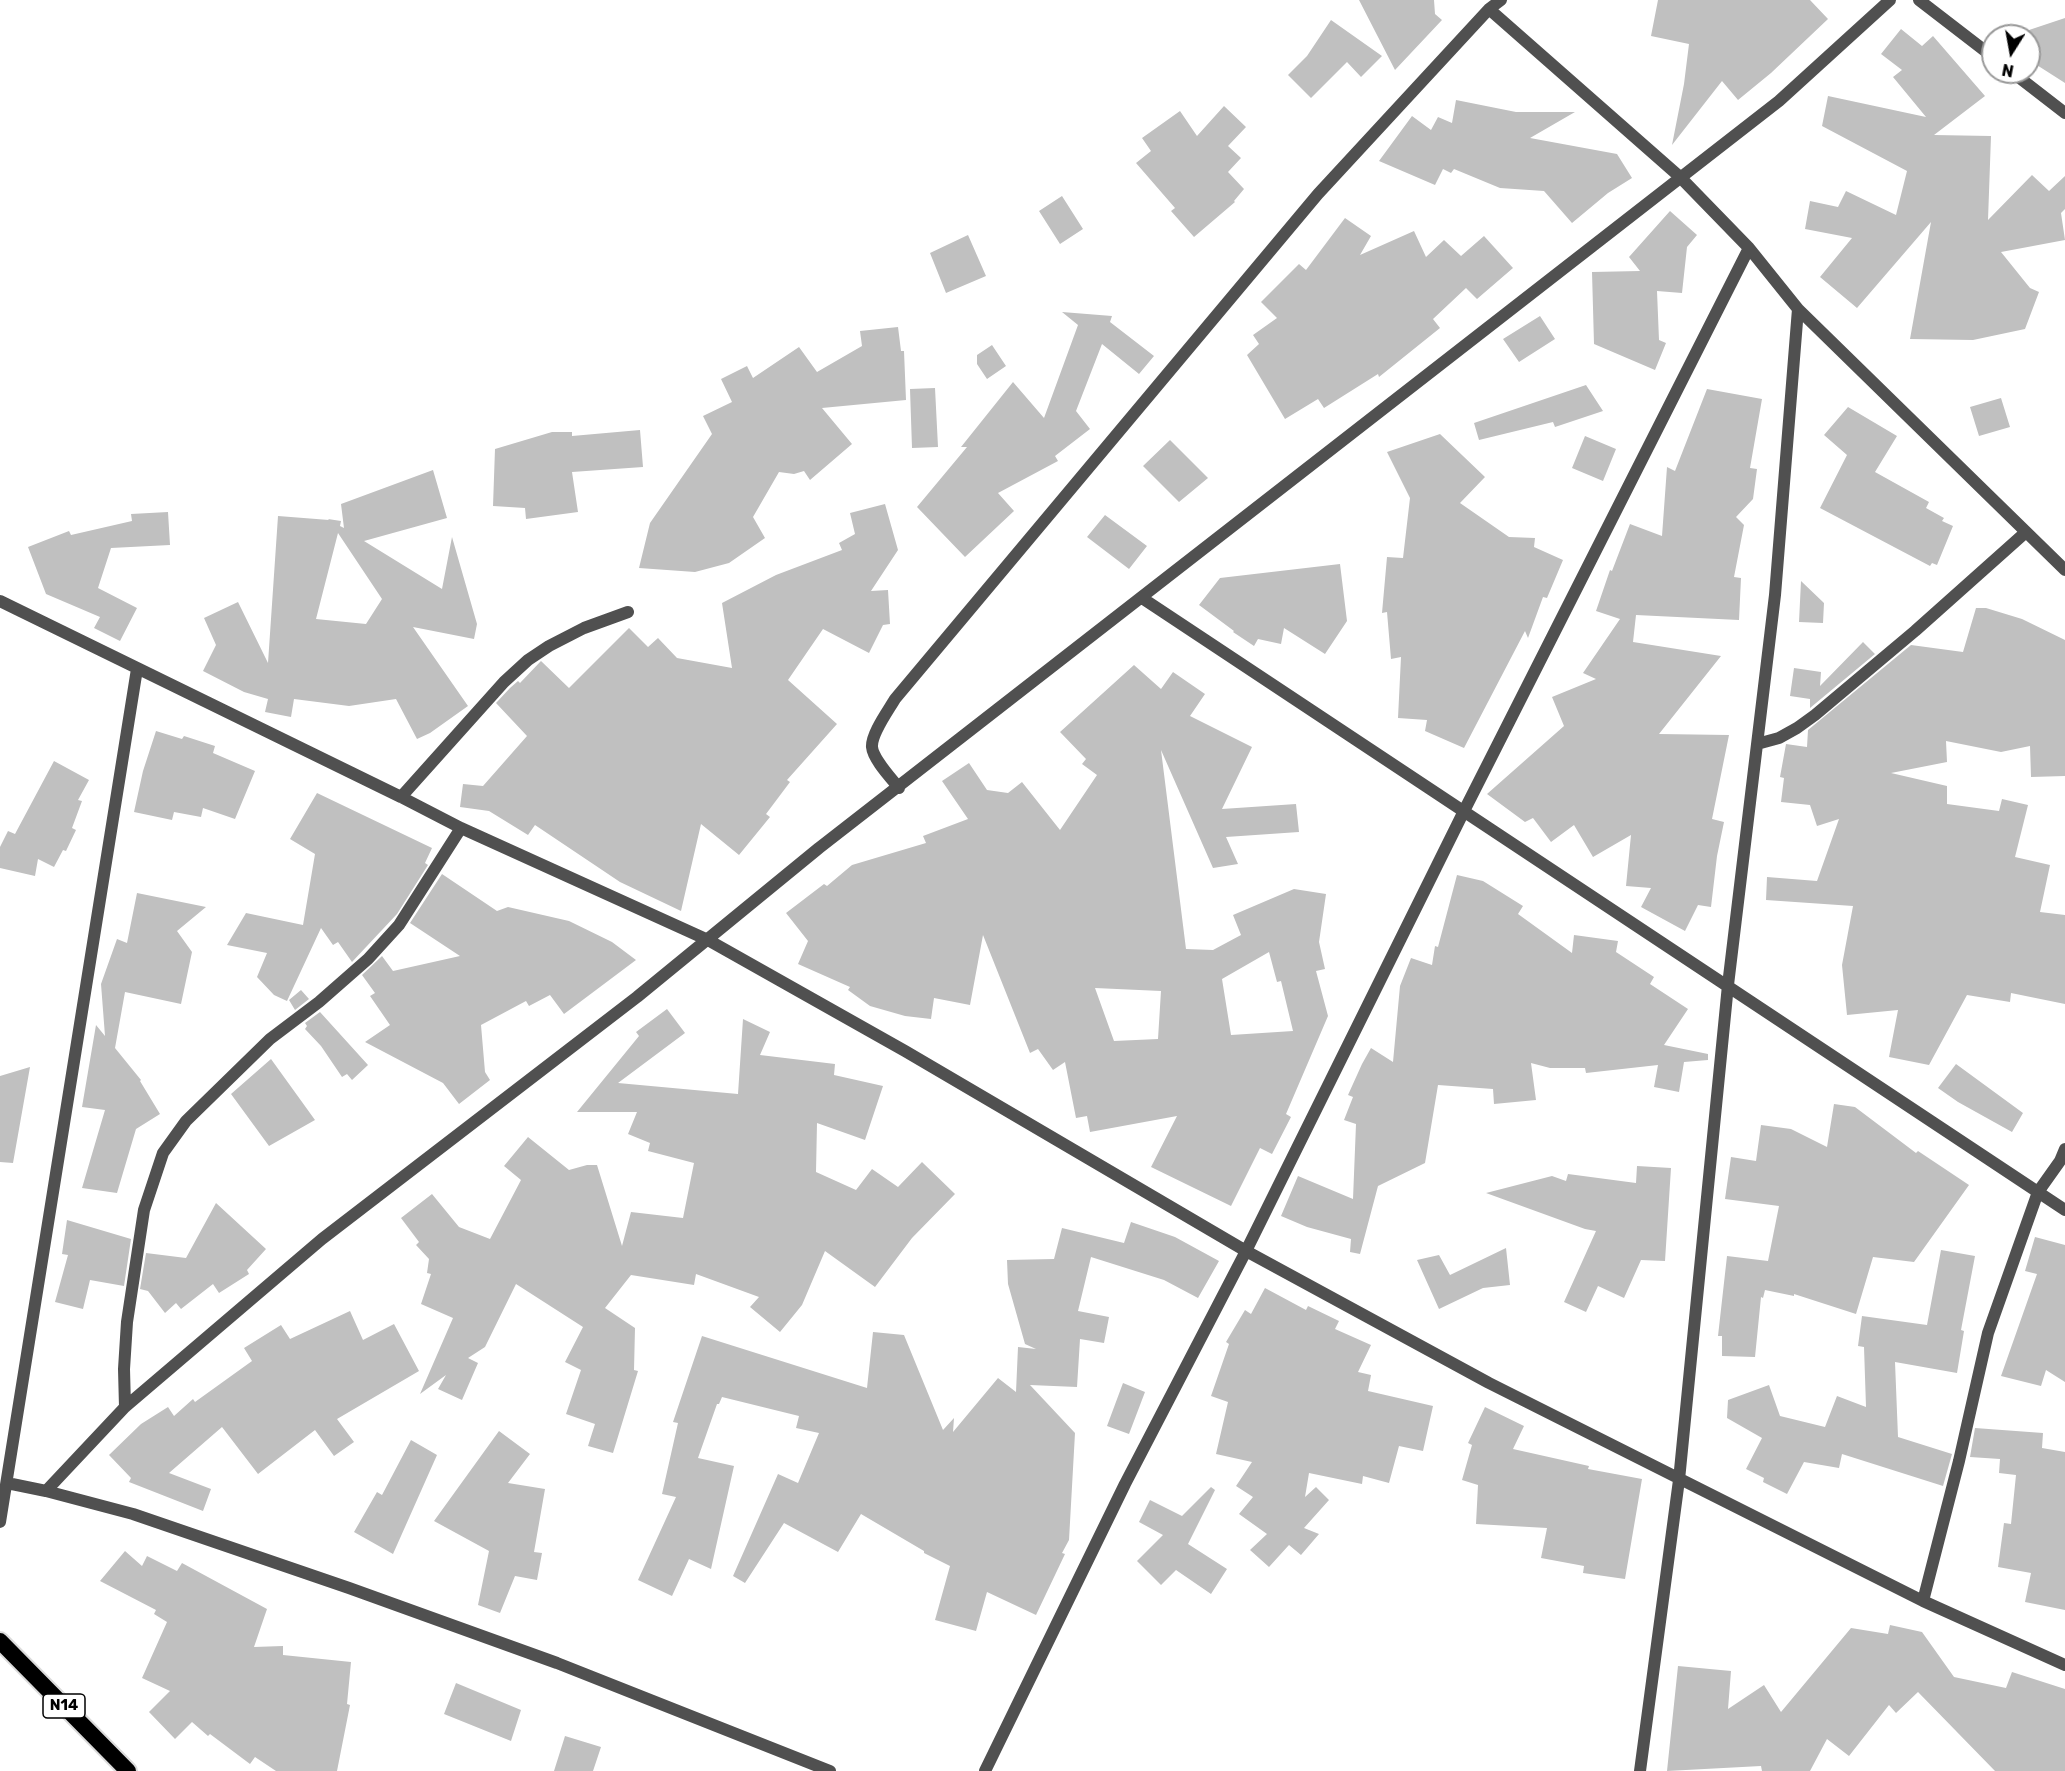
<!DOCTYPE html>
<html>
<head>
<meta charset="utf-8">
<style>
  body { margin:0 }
  #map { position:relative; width:2065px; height:1771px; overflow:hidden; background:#fff; font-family:Rubik,sans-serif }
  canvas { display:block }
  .north { position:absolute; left:1981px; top:24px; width:60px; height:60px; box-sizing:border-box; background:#fff; border:2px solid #999; border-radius:50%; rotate:191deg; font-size:16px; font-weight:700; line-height:24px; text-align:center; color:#000 }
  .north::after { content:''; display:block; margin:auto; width:21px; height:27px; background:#000; clip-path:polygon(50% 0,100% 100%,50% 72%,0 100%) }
</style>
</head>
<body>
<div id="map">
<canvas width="2065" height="1771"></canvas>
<div class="north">N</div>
</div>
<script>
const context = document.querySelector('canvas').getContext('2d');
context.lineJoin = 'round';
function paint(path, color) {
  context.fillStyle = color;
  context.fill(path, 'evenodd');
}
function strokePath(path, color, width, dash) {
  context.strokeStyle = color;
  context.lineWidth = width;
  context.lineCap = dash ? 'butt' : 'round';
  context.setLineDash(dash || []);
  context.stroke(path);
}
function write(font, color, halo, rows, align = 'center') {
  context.font = font + ' Rubik,sans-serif';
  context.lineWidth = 4.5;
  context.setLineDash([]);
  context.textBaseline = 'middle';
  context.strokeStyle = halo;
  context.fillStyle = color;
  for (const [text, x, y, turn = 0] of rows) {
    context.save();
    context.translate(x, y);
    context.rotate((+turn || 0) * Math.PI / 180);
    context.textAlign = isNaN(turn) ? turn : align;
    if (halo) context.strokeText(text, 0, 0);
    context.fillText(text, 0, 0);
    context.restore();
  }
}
paint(new Path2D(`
  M 1359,0 L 1434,0 L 1435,14 L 1442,20 L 1395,70 Z
  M 1658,0 L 1810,0 L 1828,19 L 1771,73 L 1738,100 L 1722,81 L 1672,145 L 1684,84 L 1689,44 L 1651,36 Z
  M 2065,18 L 2065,83 L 2029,60 L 2029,30 Z
  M 1331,20 L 1382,56 L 1361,77 L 1347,62 L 1311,98 L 1288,75 L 1307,56 Z
  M 1901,29 L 1922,46 L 1933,36 L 1985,96 L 1934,135 L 1991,136 L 1988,220 L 2032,175 L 2049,191 L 2065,176 L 2065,209 L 2061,213 L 2065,240 L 2001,252 L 2030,288 L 2039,292 L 2025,329 L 1973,340 L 1910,339 L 1931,222 L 1857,308 L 1820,277 L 1852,238 L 1805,229 L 1810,201 L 1838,207 L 1846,191 L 1896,215 L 1907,171 L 1822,126 L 1828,96 L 1926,117 L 1893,77 L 1902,70 L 1881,54 Z
  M 1456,100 L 1516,112 L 1575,112 L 1530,138 L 1617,154 L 1632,178 L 1608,193 L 1572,223 L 1544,191 L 1500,188 L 1454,169 L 1451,173 L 1443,169 L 1435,185 L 1379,161 L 1412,116 L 1431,130 L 1438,117 L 1452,123 Z
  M 1224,106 L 1246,127 L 1228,146 L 1241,158 L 1228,172 L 1244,189 L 1234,201 L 1235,202 L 1194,237 L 1171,211 L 1175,208 L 1136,163 L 1151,151 L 1142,138 L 1180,111 L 1197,136 Z
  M 1062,196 L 1083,229 L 1060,244 L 1039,211 Z
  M 1670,211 L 1697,235 L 1687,247 L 1682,293 L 1657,291 L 1659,340 L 1666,343 L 1655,370 L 1594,344 L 1592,272 L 1640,271 L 1629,257 Z
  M 1345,218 L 1371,236 L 1360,255 L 1414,231 L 1426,257 L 1444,240 L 1461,256 L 1484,236 L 1513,268 L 1477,299 L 1466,288 L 1433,319 L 1440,328 L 1379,377 L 1378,374 L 1324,408 L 1318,399 L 1285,419 L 1247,355 L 1259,344 L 1253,335 L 1277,318 L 1261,302 L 1299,264 L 1306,270 Z
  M 968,235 L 986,276 L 946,293 L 930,253 Z
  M 1062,312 L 1112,316 L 1110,322 L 1154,356 L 1139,374 L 1102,344 L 1076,411 L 1090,429 L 1055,456 L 1058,461 L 998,493 L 1014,511 L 965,557 L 917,507 L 967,447 L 961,447 L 1013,382 L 1044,418 L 1078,325 Z
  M 1540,316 L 1555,339 L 1519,362 L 1503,339 Z
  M 898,327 L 901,351 L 904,351 L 906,400 L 822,408 L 852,444 L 810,480 L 804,471 L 794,474 L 779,472 L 753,517 L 765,538 L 729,563 L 695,572 L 639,568 L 650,523 L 712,434 L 703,416 L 732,402 L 721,379 L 747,366 L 753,378 L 799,347 L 817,372 L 862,346 L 860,331 Z
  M 992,345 L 1006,366 L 987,379 L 977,364 L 977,355 Z
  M 1586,385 L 1603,411 L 1555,427 L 1553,422 L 1479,440 L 1474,423 Z
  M 935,388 L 938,447 L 912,448 L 910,389 Z
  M 1707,389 L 1762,399 L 1750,468 L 1757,469 L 1753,499 L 1736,517 L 1744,525 L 1734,577 L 1741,578 L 1739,620 L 1636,615 L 1633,642 L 1721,656 L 1659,734 L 1729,735 L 1712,819 L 1724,822 L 1717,856 L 1711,907 L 1698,905 L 1685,931 L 1641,907 L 1651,888 L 1626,886 L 1631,835 L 1593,857 L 1574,825 L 1551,842 L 1533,818 L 1525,822 L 1487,794 L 1564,726 L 1552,697 L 1596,679 L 1583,673 L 1620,619 L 1596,611 L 1610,570 L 1612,571 L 1630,524 L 1662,536 L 1667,467 L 1675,471 Z
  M 2001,398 L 2010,427 L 1979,436 L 1970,407 Z
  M 1848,407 L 1897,436 L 1875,472 L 1929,502 L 1926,508 L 1944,518 L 1942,521 L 1953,526 L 1937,565 L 1932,563 L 1930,566 L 1820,508 L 1847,455 L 1824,435 Z
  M 640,430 L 643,467 L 572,472 L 578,512 L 526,519 L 525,508 L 493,506 L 495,449 L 552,432 L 572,432 L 572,436 Z
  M 1440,434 L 1485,477 L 1460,503 L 1509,537 L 1535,538 L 1534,547 L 1563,560 L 1547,598 L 1543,597 L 1528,638 L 1525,631 L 1464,748 L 1425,731 L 1427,720 L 1398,718 L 1401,657 L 1391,659 L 1387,612 L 1382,613 L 1387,557 L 1403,558 L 1410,498 L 1387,452 Z
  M 1585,436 L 1616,449 L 1603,481 L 1572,468 Z
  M 1170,440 L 1208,478 L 1179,502 L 1143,466 Z
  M 433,470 L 447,518 L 364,541 L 442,589 L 452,537 L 477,624 L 474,639 L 413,627 L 468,706 L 430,733 L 417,739 L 396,699 L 349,706 L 294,699 L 291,717 L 265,712 L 268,699 L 244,692 L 203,671 L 216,645 L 204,618 L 238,602 L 268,663 L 278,516 L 329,520 L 328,519 L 341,521 L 340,526 L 344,528 L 341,504 ZM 338,533 L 382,599 L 366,624 L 316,619 Z
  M 885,504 L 898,550 L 871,591 L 888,590 L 890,624 L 883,625 L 869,653 L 823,629 L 788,680 L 837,724 L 787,780 L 790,782 L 766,814 L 770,817 L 739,855 L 701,824 L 681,911 L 620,882 L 535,825 L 528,835 L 489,811 L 460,807 L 463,784 L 483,786 L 527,736 L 496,703 L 510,688 L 518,681 L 520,683 L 540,662 L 541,661 L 569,688 L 629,628 L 648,647 L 658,638 L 677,658 L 732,668 L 722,603 L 776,575 L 842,550 L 839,543 L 855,534 L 850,513 Z
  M 168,512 L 170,545 L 111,548 L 98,588 L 137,608 L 120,641 L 94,628 L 100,617 L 46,594 L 28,547 L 69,531 L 71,535 L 132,521 L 131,514 Z
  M 1105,515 L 1147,546 L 1129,569 L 1087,537 Z
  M 1340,564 L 1347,621 L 1325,654 L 1284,628 L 1281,644 L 1258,639 L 1254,646 L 1233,632 L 1234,631 L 1199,605 L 1220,578 Z
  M 1801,581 L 1824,603 L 1823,623 L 1799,622 Z
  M 1976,608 L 1986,608 L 2022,619 L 2065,640 L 2065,776 L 2031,777 L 2030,746 L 2001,752 L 1946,741 L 1947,762 L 1891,773 L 1947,786 L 1947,804 L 1999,811 L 2002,799 L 2028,805 L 2015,857 L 2050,865 L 2040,912 L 2065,915 L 2065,1004 L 2011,993 L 2010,1002 L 1967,995 L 1929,1065 L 1889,1057 L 1898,1010 L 1847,1015 L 1842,965 L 1853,906 L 1766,900 L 1767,877 L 1817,881 L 1839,819 L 1817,826 L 1810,805 L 1781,802 L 1784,778 L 1780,777 L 1786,744 L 1807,747 L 1808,730 L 1911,645 L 1963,652 Z
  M 1863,642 L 1875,654 L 1810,708 L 1810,699 L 1790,696 L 1794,668 L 1821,672 L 1820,686 Z
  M 1134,665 L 1161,689 L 1173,672 L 1205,694 L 1190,716 L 1252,747 L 1222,809 L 1296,804 L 1299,832 L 1226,837 L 1238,864 L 1213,868 L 1161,750 L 1186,949 L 1213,950 L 1241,935 L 1233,915 L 1294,889 L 1326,894 L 1319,942 L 1325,969 L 1316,971 L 1328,1016 L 1286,1114 L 1291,1117 L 1272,1154 L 1260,1148 L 1231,1206 L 1151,1167 L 1177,1116 L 1090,1132 L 1087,1116 L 1076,1118 L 1065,1062 L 1053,1070 L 1038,1049 L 1030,1053 L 983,935 L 970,1005 L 934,998 L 931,1019 L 905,1016 L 870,1006 L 848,990 L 850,987 L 798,964 L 808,941 L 786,913 L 824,884 L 827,886 L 852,865 L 926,843 L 923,836 L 968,819 L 942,781 L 969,763 L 987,790 L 1008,793 L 1022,782 L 1060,830 L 1097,775 L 1082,764 L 1086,759 L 1060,732 ZM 1269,952 L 1277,982 L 1281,981 L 1293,1031 L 1231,1035 L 1222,979 ZM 1095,988 L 1161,991 L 1158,1039 L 1114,1041 Z
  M 156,731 L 182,739 L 184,736 L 215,746 L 213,753 L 255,771 L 235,819 L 203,808 L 201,817 L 174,812 L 172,820 L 134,812 L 143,771 Z
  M 54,761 L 89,780 L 78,800 L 82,801 L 72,828 L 76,830 L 66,851 L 63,850 L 54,867 L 38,859 L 35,876 L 0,868 L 0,847 L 8,831 L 15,834 Z
  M 317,793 L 432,848 L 425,863 L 428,865 L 397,914 L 352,962 L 338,942 L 333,945 L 321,928 L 287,1001 L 274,995 L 257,977 L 267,953 L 227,945 L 246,913 L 303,925 L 315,854 L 290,839 Z
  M 442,874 L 497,911 L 508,907 L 569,921 L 612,942 L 636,960 L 564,1014 L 550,995 L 529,1006 L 526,1001 L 481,1025 L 485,1072 L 490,1080 L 459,1104 L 443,1083 L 365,1042 L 390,1025 L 370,996 L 375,993 L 362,975 L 382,956 L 393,971 L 460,956 L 410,923 Z
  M 1457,875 L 1483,881 L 1523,906 L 1518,914 L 1572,953 L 1574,935 L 1618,941 L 1616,952 L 1654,977 L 1650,984 L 1688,1009 L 1664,1045 L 1708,1054 L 1708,1060 L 1684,1062 L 1679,1092 L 1654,1087 L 1658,1065 L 1586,1073 L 1585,1068 L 1550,1068 L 1531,1063 L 1536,1100 L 1494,1104 L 1493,1089 L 1438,1085 L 1425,1163 L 1378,1186 L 1360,1254 L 1350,1252 L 1351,1239 L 1307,1227 L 1281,1216 L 1298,1176 L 1353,1199 L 1356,1124 L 1344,1120 L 1353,1097 L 1348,1095 L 1362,1064 L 1371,1048 L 1393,1062 L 1400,986 L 1411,958 L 1432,965 L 1435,946 L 1438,947 Z
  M 137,893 L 206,907 L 177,931 L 192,952 L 181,1004 L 125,992 L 115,1048 L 141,1080 L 140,1081 L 160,1114 L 136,1129 L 117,1193 L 82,1188 L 105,1110 L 82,1107 L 96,1025 L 105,1036 L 101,984 L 117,939 L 127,943 Z
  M 301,990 L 309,999 L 295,1010 L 289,1000 Z
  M 667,1009 L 685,1033 L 618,1083 L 738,1094 L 743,1019 L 770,1032 L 760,1055 L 835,1064 L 834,1075 L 883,1086 L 865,1140 L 817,1123 L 816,1172 L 856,1190 L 872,1169 L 898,1187 L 922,1162 L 955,1194 L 912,1238 L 875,1287 L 825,1251 L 802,1305 L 780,1332 L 750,1307 L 759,1297 L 696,1274 L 694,1285 L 631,1275 L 605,1308 L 635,1328 L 634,1370 L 638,1371 L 613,1453 L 588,1446 L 595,1424 L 566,1414 L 581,1370 L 565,1362 L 583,1327 L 516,1284 L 485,1347 L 468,1358 L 478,1363 L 462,1400 L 438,1389 L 446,1375 L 420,1394 L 453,1318 L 421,1304 L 431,1274 L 427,1273 L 429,1259 L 416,1245 L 419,1242 L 401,1218 L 432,1194 L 459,1227 L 490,1239 L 521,1180 L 504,1166 L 528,1137 L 569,1170 L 587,1165 L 597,1165 L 622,1246 L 631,1212 L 683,1218 L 694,1163 L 648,1151 L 650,1143 L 628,1134 L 637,1112 L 577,1112 L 639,1036 L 636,1032 Z
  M 320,1012 L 368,1065 L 352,1080 L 347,1074 L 342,1077 L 321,1046 L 305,1029 L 307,1026 L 305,1023 Z
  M 271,1059 L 315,1120 L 269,1146 L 231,1094 Z
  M 1956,1064 L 2023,1113 L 2012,1132 L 1958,1102 L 1938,1088 Z
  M 30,1067 L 13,1163 L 0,1162 L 0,1076 Z
  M 1834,1104 L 1855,1107 L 1916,1153 L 1918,1151 L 1969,1185 L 1914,1262 L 1873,1257 L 1856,1314 L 1794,1294 L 1794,1296 L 1765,1290 L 1763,1298 L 1761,1297 L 1755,1357 L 1722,1356 L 1722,1336 L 1718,1336 L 1727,1256 L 1768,1261 L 1779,1206 L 1725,1199 L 1731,1157 L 1756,1161 L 1761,1125 L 1791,1129 L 1827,1147 Z
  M 1637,1166 L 1671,1168 L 1665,1261 L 1641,1260 L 1624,1298 L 1598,1286 L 1586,1312 L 1564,1302 L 1596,1231 L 1585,1229 L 1486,1193 L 1552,1176 L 1566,1181 L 1568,1174 L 1636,1183 Z
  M 216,1203 L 266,1249 L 247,1270 L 249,1274 L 219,1293 L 213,1284 L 181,1309 L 176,1303 L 165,1313 L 148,1291 L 140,1289 L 146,1253 L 186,1258 Z
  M 67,1220 L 131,1239 L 124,1286 L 90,1280 L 83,1309 L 55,1302 L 68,1255 L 62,1254 Z
  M 1131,1222 L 1175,1237 L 1219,1261 L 1198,1298 L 1164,1280 L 1091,1257 L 1078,1311 L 1109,1317 L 1104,1343 L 1080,1339 L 1077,1387 L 1030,1385 L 1075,1433 L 1069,1540 L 1062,1553 L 1065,1554 L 1036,1615 L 987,1592 L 976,1631 L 935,1620 L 950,1566 L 924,1553 L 924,1551 L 861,1514 L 838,1552 L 784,1523 L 745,1583 L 733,1576 L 778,1474 L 798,1483 L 819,1433 L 796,1428 L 799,1416 L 722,1397 L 719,1404 L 717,1404 L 698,1458 L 734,1466 L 711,1569 L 689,1559 L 672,1596 L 638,1580 L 676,1497 L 662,1494 L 678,1423 L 673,1422 L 702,1336 L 867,1388 L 873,1332 L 904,1335 L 943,1430 L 954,1418 L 953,1432 L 998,1378 L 1016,1392 L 1018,1347 L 1036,1349 L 1025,1344 L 1008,1284 L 1007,1260 L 1054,1259 L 1062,1228 L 1124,1243 Z
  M 2035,1237 L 2065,1245 L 2065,1382 L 2046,1370 L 2041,1386 L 2001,1376 L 2037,1274 L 2025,1271 Z
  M 1506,1248 L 1510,1285 L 1483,1288 L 1439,1309 L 1417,1260 L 1439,1255 L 1450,1275 Z
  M 1941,1250 L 1975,1256 L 1961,1330 L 1964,1331 L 1957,1373 L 1895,1362 L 1898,1437 L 1952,1454 L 1943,1486 L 1842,1454 L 1839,1468 L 1804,1462 L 1787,1494 L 1763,1482 L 1764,1478 L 1746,1469 L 1762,1438 L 1727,1418 L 1728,1400 L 1769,1385 L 1780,1416 L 1825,1427 L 1837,1396 L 1866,1407 L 1864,1347 L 1858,1346 L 1862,1316 L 1927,1325 Z
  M 1265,1288 L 1306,1310 L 1308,1306 L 1339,1321 L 1335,1329 L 1371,1345 L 1358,1372 L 1371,1375 L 1368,1391 L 1433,1406 L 1423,1451 L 1399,1446 L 1389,1483 L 1363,1476 L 1362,1484 L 1309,1473 L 1305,1497 L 1316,1487 L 1329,1500 L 1304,1528 L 1319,1534 L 1301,1555 L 1289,1545 L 1269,1567 L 1250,1550 L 1267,1534 L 1239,1514 L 1253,1497 L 1236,1486 L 1252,1462 L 1216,1454 L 1228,1402 L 1211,1396 L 1229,1344 L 1226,1342 L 1245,1310 L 1251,1314 Z
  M 350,1311 L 363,1340 L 394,1324 L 419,1371 L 337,1419 L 354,1442 L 334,1456 L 315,1430 L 258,1474 L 222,1427 L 169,1473 L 211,1489 L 203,1511 L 129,1482 L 131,1478 L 109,1455 L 141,1424 L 168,1407 L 174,1416 L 193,1399 L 195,1402 L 252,1361 L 244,1348 L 281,1325 L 290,1339 Z
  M 1123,1383 L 1145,1392 L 1129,1434 L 1107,1426 Z
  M 1485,1407 L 1524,1426 L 1513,1449 L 1589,1466 L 1588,1469 L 1642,1479 L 1625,1579 L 1583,1573 L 1584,1566 L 1541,1558 L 1547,1528 L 1476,1524 L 1478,1485 L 1462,1480 L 1472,1445 L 1468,1443 Z
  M 1975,1428 L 2043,1433 L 2042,1448 L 2065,1452 L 2065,1610 L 2025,1602 L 2031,1573 L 1998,1567 L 2004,1523 L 2011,1524 L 2016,1475 L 1999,1473 L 2000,1459 L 1970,1457 Z
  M 499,1431 L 530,1454 L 508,1483 L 545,1489 L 534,1552 L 542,1553 L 537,1580 L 515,1576 L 500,1613 L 478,1605 L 489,1551 L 434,1521 Z
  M 411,1440 L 437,1455 L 393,1554 L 354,1532 L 377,1492 L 382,1495 Z
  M 1211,1487 L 1215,1490 L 1188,1544 L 1227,1569 L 1211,1594 L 1176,1570 L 1161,1585 L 1137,1561 L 1163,1535 L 1139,1522 L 1150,1500 L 1182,1516 Z
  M 125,1551 L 142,1566 L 147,1556 L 177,1571 L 182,1563 L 267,1609 L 254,1647 L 283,1646 L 283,1655 L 351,1662 L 347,1704 L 350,1705 L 337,1771 L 276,1771 L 255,1757 L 250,1764 L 210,1734 L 208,1736 L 192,1722 L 175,1739 L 149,1712 L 170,1691 L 142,1678 L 167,1622 L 154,1614 L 156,1610 L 100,1581 Z
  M 1890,1625 L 1922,1632 L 1954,1677 L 2006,1688 L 2012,1672 L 2065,1689 L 2065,1771 L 1995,1771 L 1918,1692 L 1896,1713 L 1889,1705 L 1849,1756 L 1827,1739 L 1810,1771 L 1762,1771 L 1761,1766 L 1667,1771 L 1678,1666 L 1731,1671 L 1728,1709 L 1764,1685 L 1781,1712 L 1851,1628 L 1888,1634 Z
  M 456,1683 L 521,1710 L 511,1741 L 444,1714 Z
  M 565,1736 L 601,1747 L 593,1771 L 554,1771 Z`), '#c0c0c0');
const trunk = new Path2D(`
  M 0,1641 L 128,1771`);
strokePath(trunk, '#dbdbdb', 20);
strokePath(new Path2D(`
  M 1919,0 L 1993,57
  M 1489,9 L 1680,177 L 1749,248 L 1798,309 L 2065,570
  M 2012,72 L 2065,113
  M 1142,598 L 2065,1210
  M 0,601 L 401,797 L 461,828 L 708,940 L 905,1051 L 1246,1251 L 1489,1383 L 1923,1601 L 2065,1665
  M 1757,744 L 1779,738 L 1797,728 L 1815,715 L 1915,631 L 2026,532
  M 899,788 C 891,778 873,759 872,747 C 871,734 888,711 895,699 L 1318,194 L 1489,9 L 1501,0
  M 401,797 L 504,682 L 528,660 L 549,646 L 584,628 L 628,612
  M 125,1407 L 124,1369 L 127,1322 L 144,1210 L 163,1153 L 186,1121 L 270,1039 L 319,1002 L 368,959 L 399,925 L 461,828
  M 7,1483 L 46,1491 L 125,1407 L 322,1239 L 637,997 L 819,848 L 1779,101 L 1890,0
  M 46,1491 L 133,1514 L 349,1588 L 557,1663 L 830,1771
  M 0,1522 L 137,669
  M 1923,1601 L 1959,1461 L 1988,1333 L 2038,1192 L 2060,1161 L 2065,1149
  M 985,1771 L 1125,1484 L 1246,1251 L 1464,811 L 1749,248
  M 1640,1771 L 1679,1480 L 1728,985 L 1775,595 L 1798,309`), '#505050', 12);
strokePath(trunk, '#000', 16);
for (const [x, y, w] of [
  [64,1706,42]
]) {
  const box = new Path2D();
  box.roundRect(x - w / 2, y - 12, w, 24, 4.5);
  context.fillStyle = '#fff';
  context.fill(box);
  strokePath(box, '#000', 1.5);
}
write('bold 15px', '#000', null, [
  ["N14",64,1706]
]);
</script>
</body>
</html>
